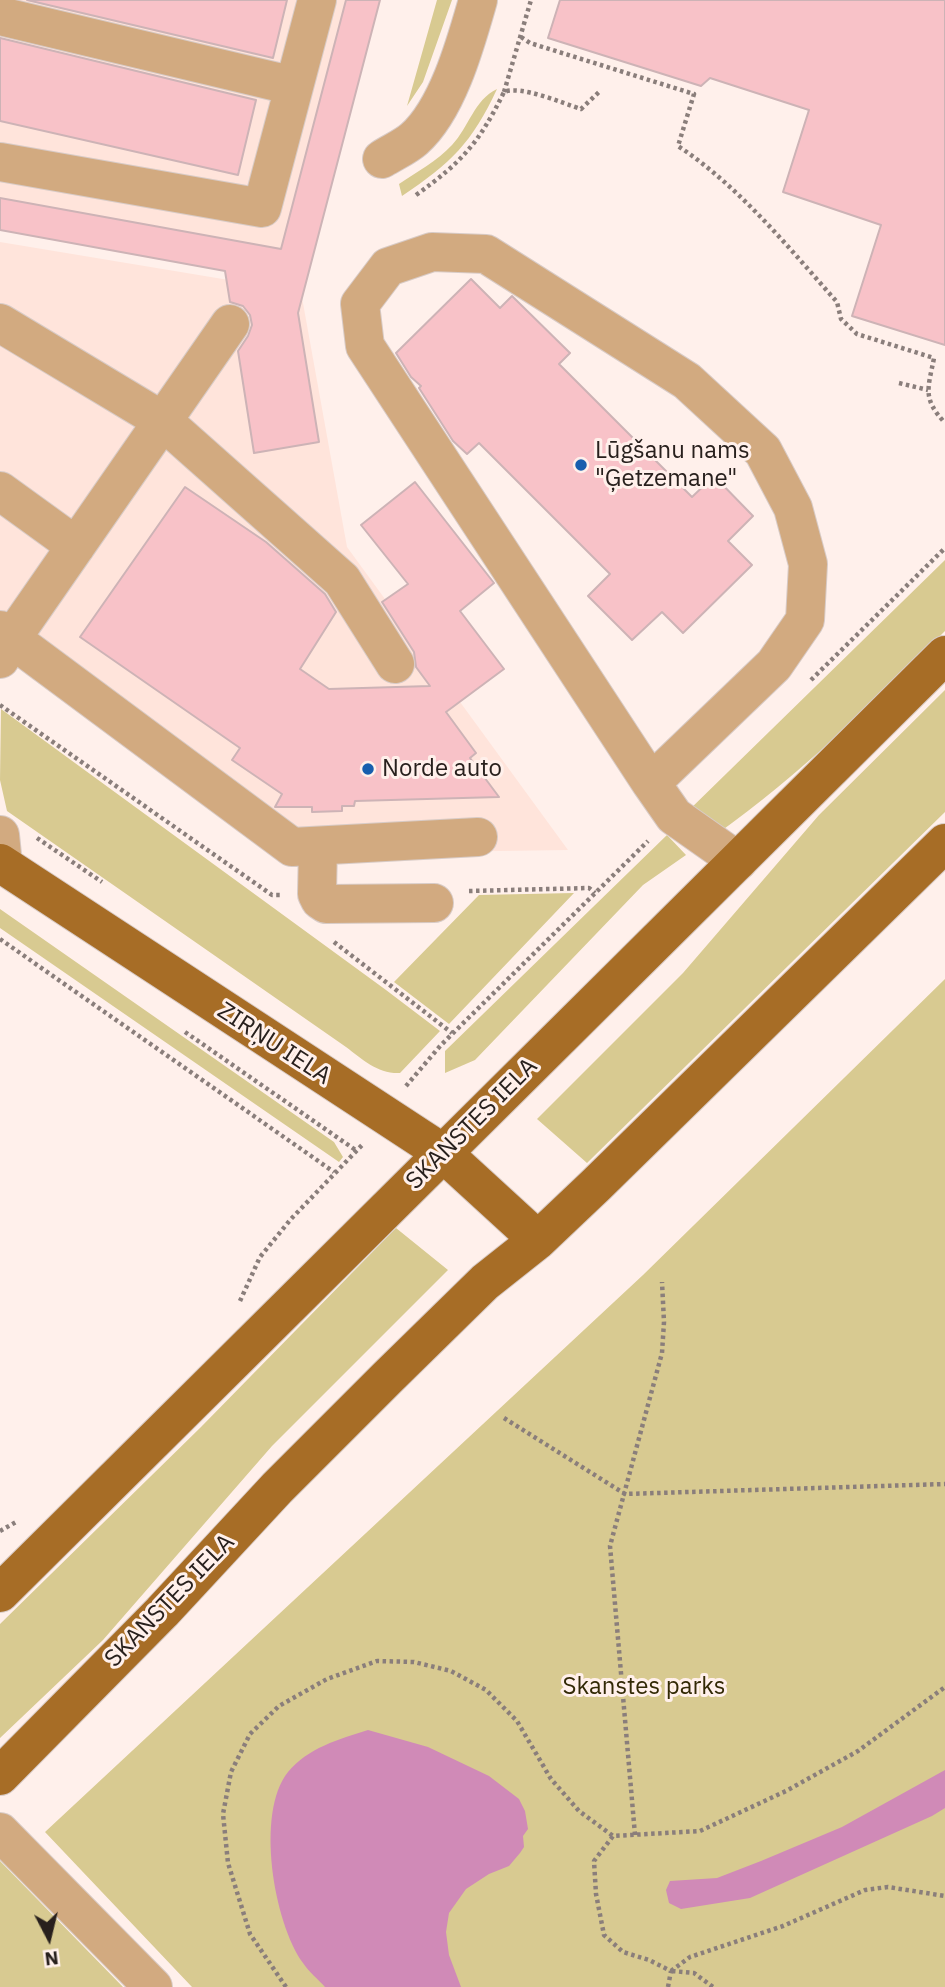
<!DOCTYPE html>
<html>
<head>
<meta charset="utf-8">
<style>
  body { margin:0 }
  #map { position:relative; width:945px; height:1987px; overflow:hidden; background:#fff0eb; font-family:"IBM Plex Sans",sans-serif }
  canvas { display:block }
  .north { position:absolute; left:14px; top:1903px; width:70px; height:70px; -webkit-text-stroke:5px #fff0eb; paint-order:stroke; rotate:173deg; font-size:19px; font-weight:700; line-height:28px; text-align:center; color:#28201d }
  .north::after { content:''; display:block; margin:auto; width:24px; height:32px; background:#28201d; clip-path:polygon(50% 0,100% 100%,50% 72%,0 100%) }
</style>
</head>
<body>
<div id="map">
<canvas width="945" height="1987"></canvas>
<div class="north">N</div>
</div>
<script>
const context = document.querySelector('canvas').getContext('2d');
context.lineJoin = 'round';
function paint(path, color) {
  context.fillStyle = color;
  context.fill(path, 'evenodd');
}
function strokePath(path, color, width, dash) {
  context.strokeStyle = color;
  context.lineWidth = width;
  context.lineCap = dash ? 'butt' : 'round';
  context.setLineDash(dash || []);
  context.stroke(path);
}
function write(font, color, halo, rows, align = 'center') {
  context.font = font + ' "IBM Plex Sans",sans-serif';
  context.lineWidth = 6;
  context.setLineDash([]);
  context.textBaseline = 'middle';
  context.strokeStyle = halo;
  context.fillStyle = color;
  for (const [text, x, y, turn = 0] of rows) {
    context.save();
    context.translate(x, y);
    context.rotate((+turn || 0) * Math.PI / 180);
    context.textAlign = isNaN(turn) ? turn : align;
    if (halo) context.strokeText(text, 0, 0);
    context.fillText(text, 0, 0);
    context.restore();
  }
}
paint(new Path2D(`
  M 0,0 L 380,0 L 305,285 L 0,230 Z
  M 0,242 L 301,292 L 347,547 L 568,850 L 295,854 L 0,644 Z`), '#ffe4db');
paint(new Path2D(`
  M 437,0 L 452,0 L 423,82 L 407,106 Z
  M 497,89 C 472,143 451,163 402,196 L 399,184 C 417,172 437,161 452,145 C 469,127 474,100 497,89 Z
  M 945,560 L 945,631 C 873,703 800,775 717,834 L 685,814 Z
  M 945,690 L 945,812 L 587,1163 L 537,1119 L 683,973 L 819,815 Z
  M 1,709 L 386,990 L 440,1031 L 400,1073 C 378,1074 363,1060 346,1047 L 7,811 L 0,780 Z
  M 667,835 L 686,855 L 643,885 L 475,1060 L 445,1073 L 445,1051 Z
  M 574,893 L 449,1024 L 394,982 L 479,895 Z
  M 0,909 L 334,1142 L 343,1157 L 339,1162 L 0,928 Z
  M 945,979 L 945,1987 L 192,1987 L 45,1832 L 643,1275 Z
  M 396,1228 L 448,1270 L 272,1446 L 103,1640 L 0,1738 L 0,1624 L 201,1427 Z
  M 0,1861 L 123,1987 L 0,1987 Z`), '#d8ca91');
paint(new Path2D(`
  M 368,1730 L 428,1747 L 489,1776 L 519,1799 L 525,1811 L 528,1829 L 523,1836 L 524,1847 L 520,1853 L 509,1866 L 489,1874 L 466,1889 L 449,1913 L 446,1932 L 449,1955 L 461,1987 L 325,1987 C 318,1979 309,1972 303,1963 C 274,1923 255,1813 288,1772 C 308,1748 339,1739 368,1730 Z
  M 945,1770 L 945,1808 L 932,1816 L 750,1898 L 681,1909 L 669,1903 L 666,1890 L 670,1881 L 717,1878 L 761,1861 L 842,1827 Z`), '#d08ab7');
const building = new Path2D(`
  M 27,0 L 287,0 L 273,58 Z
  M 346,0 L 380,0 L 298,313 L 319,442 L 254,453 L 238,351 L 248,336 L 252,325 L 250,315 L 243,306 L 230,302 L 225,271 L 0,230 L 0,198 L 281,249 Z
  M 560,0 L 945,0 L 945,345 L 852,316 L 881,225 L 783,192 L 809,110 L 710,78 L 701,86 L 548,38 Z
  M 0,38 L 256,100 L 238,175 L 0,121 Z
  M 471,279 L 500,308 L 512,296 L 514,298 L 570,353 L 559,364 L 692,497 L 714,476 L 753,516 L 728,541 L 752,565 L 683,633 L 662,612 L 632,640 L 588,596 L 610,574 L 479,443 L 467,454 L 453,441 L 419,388 L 421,386 L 411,377 L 396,353 Z
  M 415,482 L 494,583 L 460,611 L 504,669 L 446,712 L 476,753 L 470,758 L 499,797 L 355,801 L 354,806 L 342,806 L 342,811 L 312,812 L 312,807 L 275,807 L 282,794 L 232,760 L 240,748 L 80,637 L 185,487 L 266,542 L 325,594 L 336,612 L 300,669 L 329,689 L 430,686 L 416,667 L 414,652 L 382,602 L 408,584 L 361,525 Z`);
paint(building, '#f8c2c8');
strokePath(building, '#cdb3b6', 2);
const minor = new Path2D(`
  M 0,16 L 294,86
  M 382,159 C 393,152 405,147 414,139 C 448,109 466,42 478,0
  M 0,162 L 262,208 L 317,0
  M 0,323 L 163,421 L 342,580 L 395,664
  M 0,491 L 76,546
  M 0,630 L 292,847 L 478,837
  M 0,659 L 12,638 L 230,324
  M 651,783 L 774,665 L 805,620 L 808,564 L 793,508 L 763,451 L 687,381 L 486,254 L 432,252 L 388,267 L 360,304 L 365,346 L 651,783 L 674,816 L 738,861
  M 0,835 L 3,865
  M 318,846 L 317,894 L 320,900 L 326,904 L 434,903
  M 0,1832 L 153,1987`);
const major = new Path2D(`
  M 0,863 L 443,1153 L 538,1240
  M 0,1593 L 945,655
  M 0,1776 L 162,1612 L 277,1488 L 388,1377 L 485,1282 L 538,1240 L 596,1185 L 945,843`);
strokePath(minor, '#d8cbc6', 40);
strokePath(major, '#d8cbc6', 40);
strokePath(new Path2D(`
  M 521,37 L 530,43 L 694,94 L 678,146 C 740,187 788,247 837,302 L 841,319 L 857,334 L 934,358 C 928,389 922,398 945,423
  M 504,92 L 531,0
  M 416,195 C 462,162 479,143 504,92 C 521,85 562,103 581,109 L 599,92
  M 899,383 L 928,390
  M 811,680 L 945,548
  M 0,705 L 272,895 L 281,895
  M 37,838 L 102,882
  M 469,891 L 589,888 L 595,893
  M 0,939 L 334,1172
  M 334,942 L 452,1033
  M 185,1032 L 357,1151
  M 406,1086 L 441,1045 L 648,841
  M 240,1301 L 260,1257 L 291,1219 L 363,1144
  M 504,1418 L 625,1494 L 945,1484
  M 0,1531 L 16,1522
  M 635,1835 L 610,1546 L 662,1353 L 664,1322 L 662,1282
  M 671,1971 L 690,1957 L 783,1926 L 865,1890 L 888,1887 L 945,1896
  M 672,1971 L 694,1973 L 713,1987
  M 286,1987 L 250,1934 L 228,1863 L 223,1814 L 231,1772 L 250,1734 L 279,1706 L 327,1679 L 377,1661 L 414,1662 L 451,1671 L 486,1690 L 517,1721 L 551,1779 L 579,1811 L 613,1836
  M 668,1987 L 671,1971 L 649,1960 L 623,1952 L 604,1935 L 596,1894 L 594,1861 L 613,1836 L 700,1831 L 786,1791 L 858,1751 L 945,1687`), '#8a7e7b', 4.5, [3.5, 3.5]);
strokePath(minor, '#d2aa80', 38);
strokePath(major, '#a76d26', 38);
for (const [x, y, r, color] of [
  [581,465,7,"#185eae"],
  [368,769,7,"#185eae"]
]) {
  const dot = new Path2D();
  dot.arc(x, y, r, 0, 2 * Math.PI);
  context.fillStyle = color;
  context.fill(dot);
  strokePath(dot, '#fff0eb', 2.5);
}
write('24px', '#28201d', '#fff0eb', [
  ["Lūgšanu nams",595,451],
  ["\"Ģetzemane\"",595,479],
  ["Norde auto",382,769]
], 'left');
write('24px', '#28201d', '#fff0eb', [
  ["ZIRŅU IELA",274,1044,33],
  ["SKANSTES IELA",472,1124,-45],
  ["SKANSTES IELA",170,1601,-46]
]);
write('24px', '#322905', '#fff0eb', [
  ["Skanstes parks",644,1687]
]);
</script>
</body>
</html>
